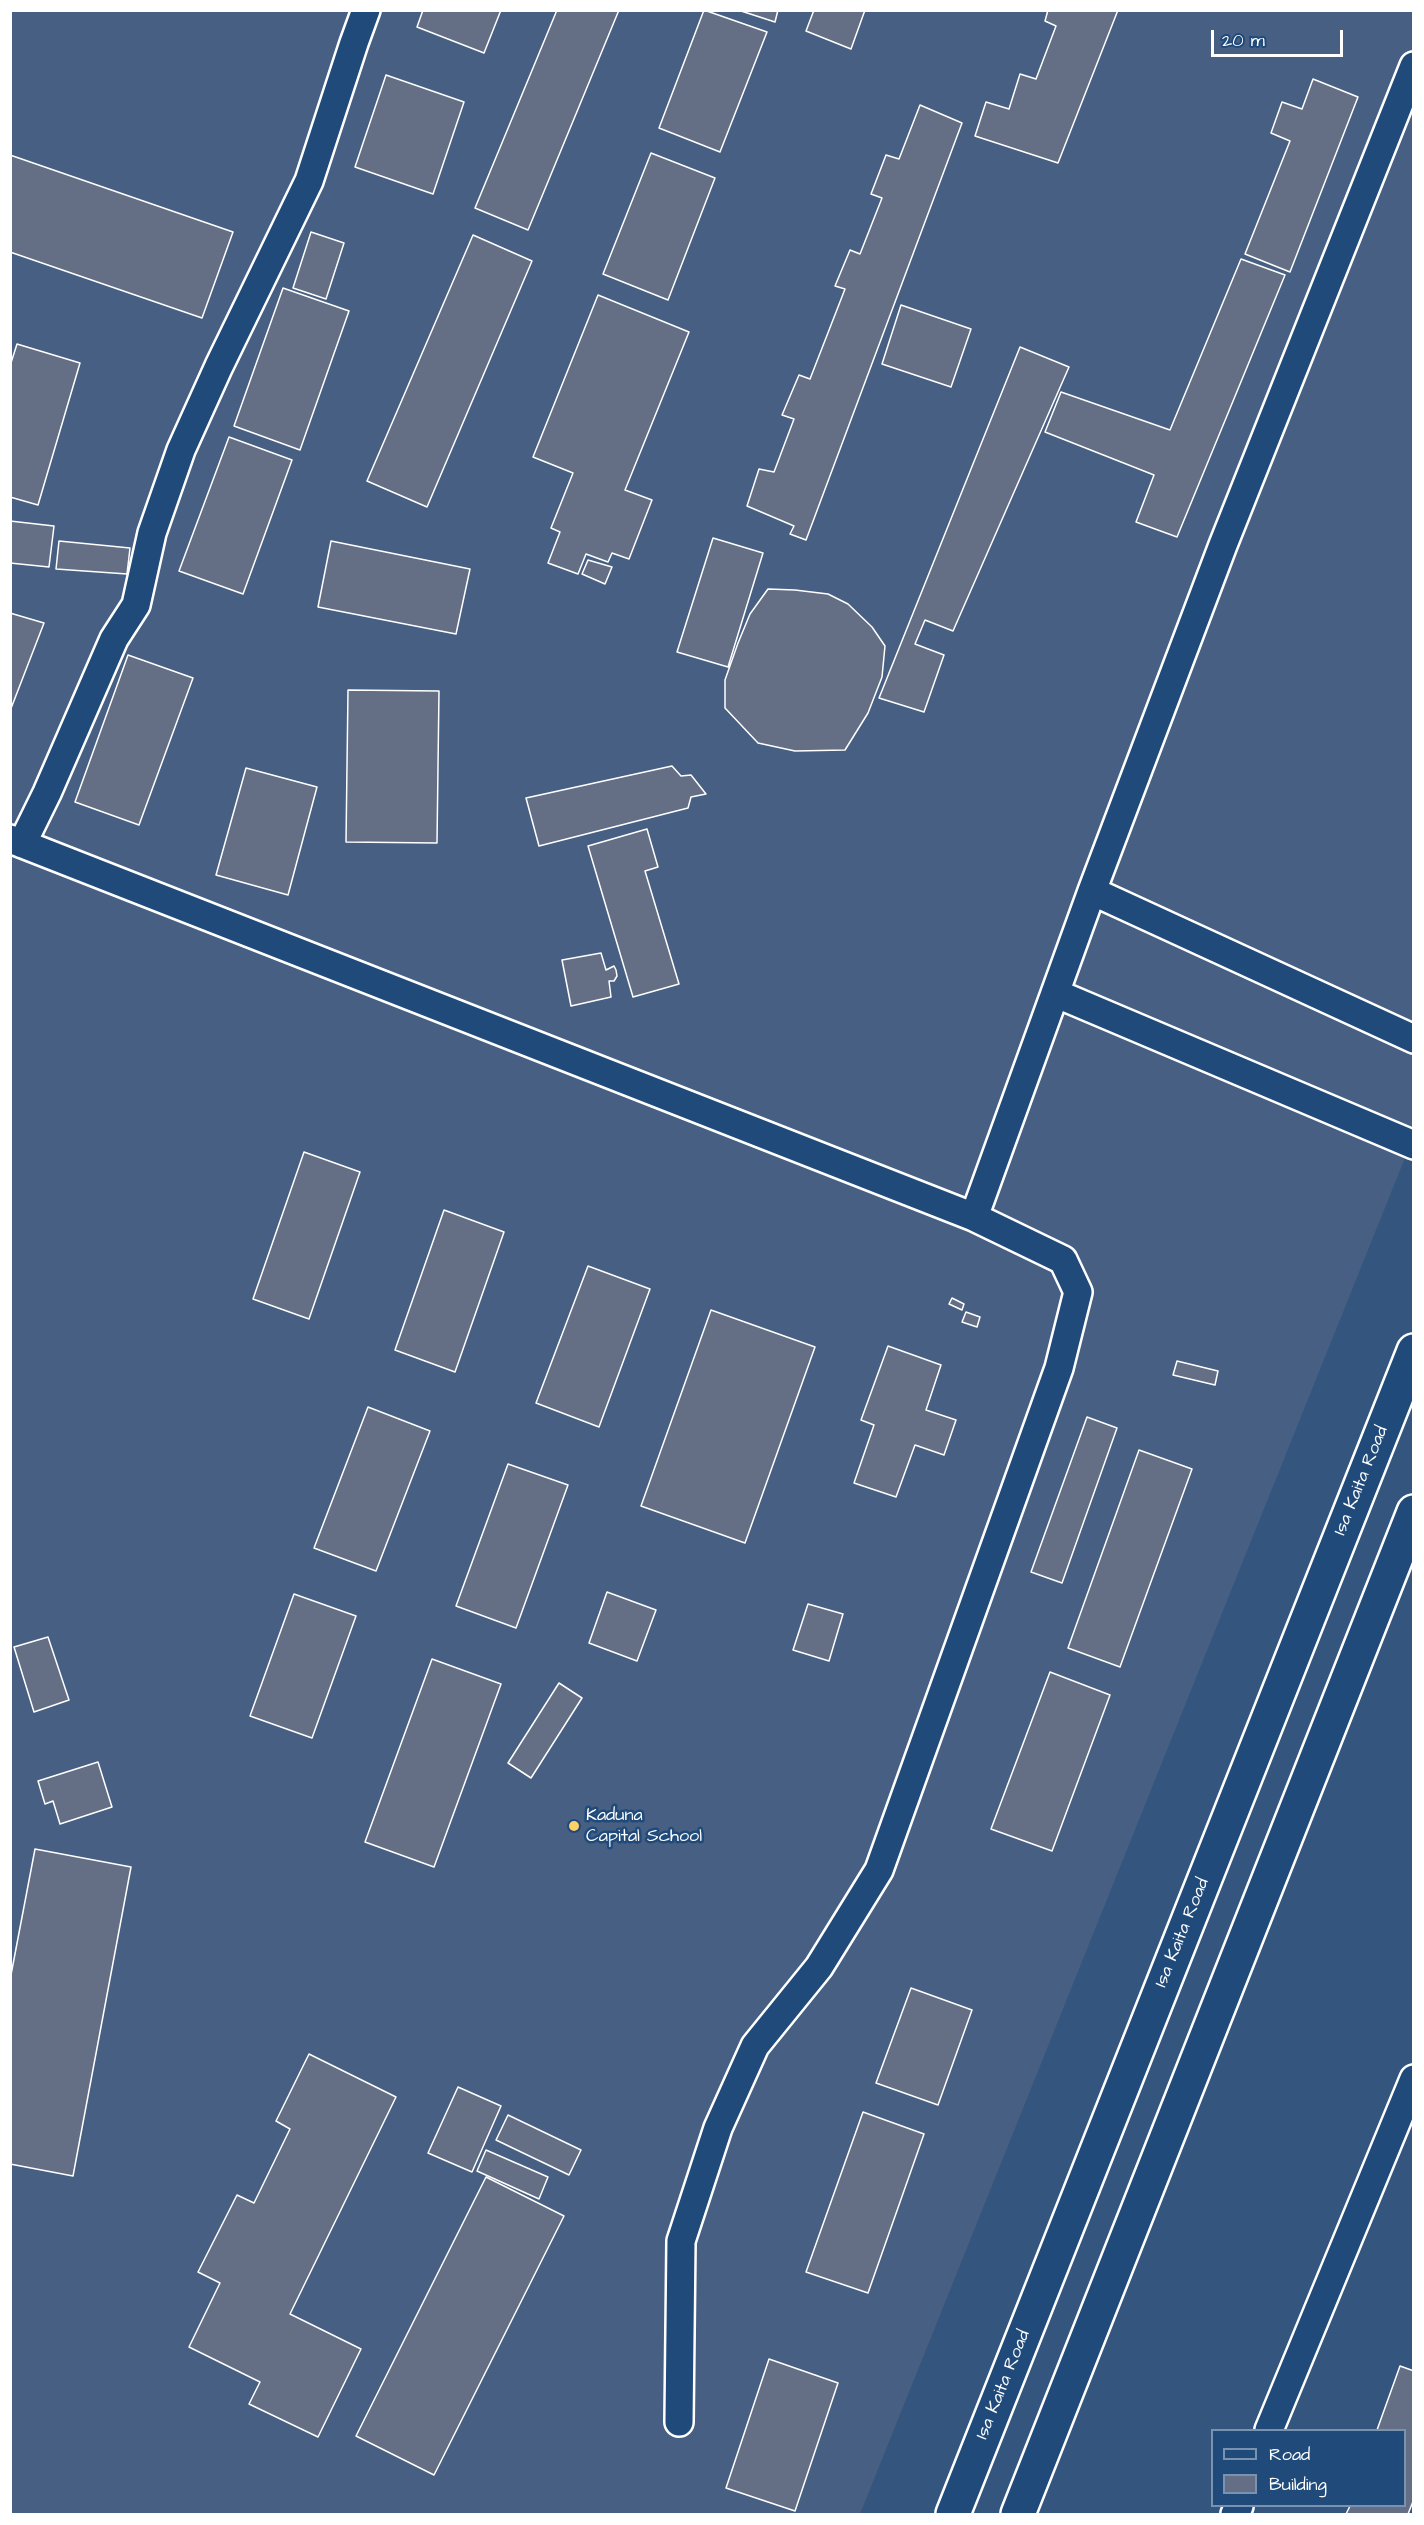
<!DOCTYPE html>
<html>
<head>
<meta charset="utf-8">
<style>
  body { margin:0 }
  #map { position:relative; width:1424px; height:2525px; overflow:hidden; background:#34557d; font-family:"Architects Daughter",sans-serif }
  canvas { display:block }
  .frame { position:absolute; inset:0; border:12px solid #fff; pointer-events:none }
  .legend { position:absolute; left:1211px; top:2429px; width:195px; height:78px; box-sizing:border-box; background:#1f4a7a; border:2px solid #7992af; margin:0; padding:8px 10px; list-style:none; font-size:18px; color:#fff }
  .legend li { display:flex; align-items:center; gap:12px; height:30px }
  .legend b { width:30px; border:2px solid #7992af }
  .scale { position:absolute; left:1211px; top:30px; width:132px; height:27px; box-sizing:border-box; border:3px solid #fff; border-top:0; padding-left:8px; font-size:18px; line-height:21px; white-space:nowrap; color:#fff; -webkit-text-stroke:4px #1f4a7a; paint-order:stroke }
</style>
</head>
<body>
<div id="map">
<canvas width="1424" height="2525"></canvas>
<div class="frame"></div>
<ul class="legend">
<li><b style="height:8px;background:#1f4a7a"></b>Road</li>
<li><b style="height:16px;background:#646e84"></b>Building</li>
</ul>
<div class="scale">20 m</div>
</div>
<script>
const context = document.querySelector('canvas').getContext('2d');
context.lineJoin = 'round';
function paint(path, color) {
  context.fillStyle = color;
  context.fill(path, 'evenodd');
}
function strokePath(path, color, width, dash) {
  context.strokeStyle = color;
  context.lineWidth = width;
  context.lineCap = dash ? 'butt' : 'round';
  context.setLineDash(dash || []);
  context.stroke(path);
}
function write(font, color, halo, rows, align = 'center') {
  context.font = font + ' "Architects Daughter",sans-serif';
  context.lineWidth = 5;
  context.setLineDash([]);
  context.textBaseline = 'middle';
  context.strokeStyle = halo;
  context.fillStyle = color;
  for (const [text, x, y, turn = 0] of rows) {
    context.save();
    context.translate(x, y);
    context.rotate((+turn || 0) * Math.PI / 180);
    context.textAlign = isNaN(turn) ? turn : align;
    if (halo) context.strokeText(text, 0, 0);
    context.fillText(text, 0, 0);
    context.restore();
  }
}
paint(new Path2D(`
  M 11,11 L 1413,11 L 1413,1138 L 860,2514 L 11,2514 Z`), '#465f82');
const building = new Path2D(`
  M 423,10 L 501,10 L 484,53 L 417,27 Z
  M 557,10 L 619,10 L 528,230 L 475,208 Z
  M 704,10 L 767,32 L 720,152 L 659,128 Z
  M 738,10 L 778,10 L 775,22 Z
  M 814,10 L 865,10 L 851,49 L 806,31 Z
  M 1048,10 L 1118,10 L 1058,163 L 975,136 L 986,102 L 1009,109 L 1020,74 L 1036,79 L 1056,26 L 1045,21 Z
  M 386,75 L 464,102 L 433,194 L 355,167 Z
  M 1313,79 L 1358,97 L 1290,272 L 1245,254 L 1290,141 L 1271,133 L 1282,102 L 1302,109 Z
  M 920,105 L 962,123 L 806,540 L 790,534 L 794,526 L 747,506 L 759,469 L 774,472 L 794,419 L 782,415 L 799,375 L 810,379 L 845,289 L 835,286 L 850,250 L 860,254 L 882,198 L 871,194 L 886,155 L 899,159 Z
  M 651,153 L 715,178 L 668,300 L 603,274 Z
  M 10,155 L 233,232 L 202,318 L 10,252 Z
  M 311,232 L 344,243 L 326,299 L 293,288 Z
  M 473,235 L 532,261 L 427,507 L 367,481 Z
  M 1241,259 L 1285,275 L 1177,537 L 1136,522 L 1154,475 L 1045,432 L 1061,392 L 1170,430 Z
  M 283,288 L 349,311 L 300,450 L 234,426 Z
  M 598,295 L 689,332 L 625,490 L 652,500 L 629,559 L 612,553 L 608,562 L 586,554 L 578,574 L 548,563 L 560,532 L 551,528 L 573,473 L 533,457 Z
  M 901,305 L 971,329 L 951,387 L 882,364 Z
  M 17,344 L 80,363 L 38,505 L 10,497 L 10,366 Z
  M 1020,347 L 1069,367 L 953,631 L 925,620 L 915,644 L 944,655 L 924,712 L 879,698 Z
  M 229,437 L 292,460 L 243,594 L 179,571 Z
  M 10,521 L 54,526 L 49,567 L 10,563 Z
  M 713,538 L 763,553 L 728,667 L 677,652 Z
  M 59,541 L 130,548 L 127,574 L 56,569 Z
  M 331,541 L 470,569 L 456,634 L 318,607 Z
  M 588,560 L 612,567 L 605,584 L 582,574 Z
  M 768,589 L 795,590 L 828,594 L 848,604 L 872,627 L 885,646 L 882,677 L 868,713 L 845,750 L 795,751 L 758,743 L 725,708 L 725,680 L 738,643 L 750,614 Z
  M 10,613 L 44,623 L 10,711 Z
  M 128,655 L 193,678 L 139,825 L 75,802 Z
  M 348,690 L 439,691 L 437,843 L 346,842 Z
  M 672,766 L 681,776 L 691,775 L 706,794 L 691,797 L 688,808 L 539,846 L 526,798 Z
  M 246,768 L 317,787 L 288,895 L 216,875 Z
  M 647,829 L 658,867 L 645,871 L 679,984 L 633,997 L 588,846 Z
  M 601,953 L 606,970 L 614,966 L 616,970 L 617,976 L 614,981 L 609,981 L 611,997 L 571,1006 L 562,960 Z
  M 304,1152 L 360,1172 L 309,1319 L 253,1299 Z
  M 444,1210 L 504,1232 L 455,1372 L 395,1350 Z
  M 588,1266 L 650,1289 L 599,1427 L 536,1403 Z
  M 952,1298 L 964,1304 L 962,1310 L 949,1304 Z
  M 711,1310 L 815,1347 L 745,1543 L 641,1506 Z
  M 966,1312 L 980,1317 L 977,1327 L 962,1322 Z
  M 888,1346 L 941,1365 L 926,1410 L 956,1420 L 944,1455 L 915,1445 L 896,1497 L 854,1483 L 874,1425 L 861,1420 Z
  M 1177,1361 L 1218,1371 L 1215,1385 L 1173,1375 Z
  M 368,1407 L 430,1431 L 376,1571 L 314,1548 Z
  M 1087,1417 L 1117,1428 L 1062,1583 L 1031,1572 Z
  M 1139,1450 L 1192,1469 L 1120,1667 L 1068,1648 Z
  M 508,1464 L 568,1485 L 516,1628 L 456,1606 Z
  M 607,1592 L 656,1610 L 637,1661 L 589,1643 Z
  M 294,1594 L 356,1616 L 312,1738 L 250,1716 Z
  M 808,1604 L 843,1614 L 829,1661 L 793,1650 Z
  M 48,1637 L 69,1700 L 34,1712 L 14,1647 Z
  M 432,1659 L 501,1684 L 434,1867 L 365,1842 Z
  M 1050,1672 L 1110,1695 L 1052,1851 L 991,1829 Z
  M 559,1683 L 582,1698 L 531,1778 L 508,1763 Z
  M 98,1762 L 112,1807 L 60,1824 L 53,1801 L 45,1804 L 38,1781 Z
  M 35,1849 L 131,1867 L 73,2176 L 10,2164 L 10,1980 Z
  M 911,1988 L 972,2010 L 938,2105 L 876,2083 Z
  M 309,2054 L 396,2097 L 290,2314 L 361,2349 L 318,2437 L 249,2404 L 260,2382 L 189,2347 L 220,2283 L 198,2272 L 237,2195 L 254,2203 L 290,2129 L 276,2121 Z
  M 458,2087 L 501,2106 L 472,2172 L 428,2153 Z
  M 863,2112 L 924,2134 L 868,2293 L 806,2272 Z
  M 508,2115 L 581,2150 L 569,2175 L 496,2140 Z
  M 486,2150 L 548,2177 L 539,2199 L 477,2171 Z
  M 486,2177 L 564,2216 L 434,2475 L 356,2436 Z
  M 769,2359 L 838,2383 L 795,2511 L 726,2488 Z
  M 1400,2366 L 1414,2371 L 1414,2499 L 1408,2514 L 1346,2514 L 1350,2506 L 1404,2506 L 1404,2430 L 1377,2430 Z`);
paint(building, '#646e84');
strokePath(building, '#fff', 1.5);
const service = new Path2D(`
  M 10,839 L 974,1217 L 1063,1260 L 1078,1292 L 1059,1368 L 879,1870 L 819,1967 L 755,2046 L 718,2128 L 681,2241 L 679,2422
  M 22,844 L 47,793 L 114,639 L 136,605 L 152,533 L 181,450 L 219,366 L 309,181 L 354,43 L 366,10
  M 1092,891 L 1414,1039
  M 1055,993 L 1414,1145
  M 974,1217 L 1092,891 L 1223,545 L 1414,66
  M 1269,2430 L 1414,2079
  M 1235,2514 L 1239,2506`);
const secondary = new Path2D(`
  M 953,2514 L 1414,1351
  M 1018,2514 L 1414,1512`);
strokePath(service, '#fff', 32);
strokePath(secondary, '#fff', 38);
strokePath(service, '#1f4a7a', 27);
strokePath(secondary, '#1f4a7a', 33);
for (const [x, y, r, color] of [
  [574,1826,6,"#ffd166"]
]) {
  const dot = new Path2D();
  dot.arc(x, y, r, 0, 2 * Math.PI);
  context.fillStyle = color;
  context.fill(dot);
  strokePath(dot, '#1f4a7a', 2);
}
write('18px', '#fff', '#1f4a7a', [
  ["Isa Kaita Road",1362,1481,-68],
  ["Isa Kaita Road",1183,1933,-68],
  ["Isa Kaita Road",1004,2385,-68]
]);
write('18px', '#fff', '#1f4a7a', [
  ["Kaduna",586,1816],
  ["Capital School",586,1837]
], 'left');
</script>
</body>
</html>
